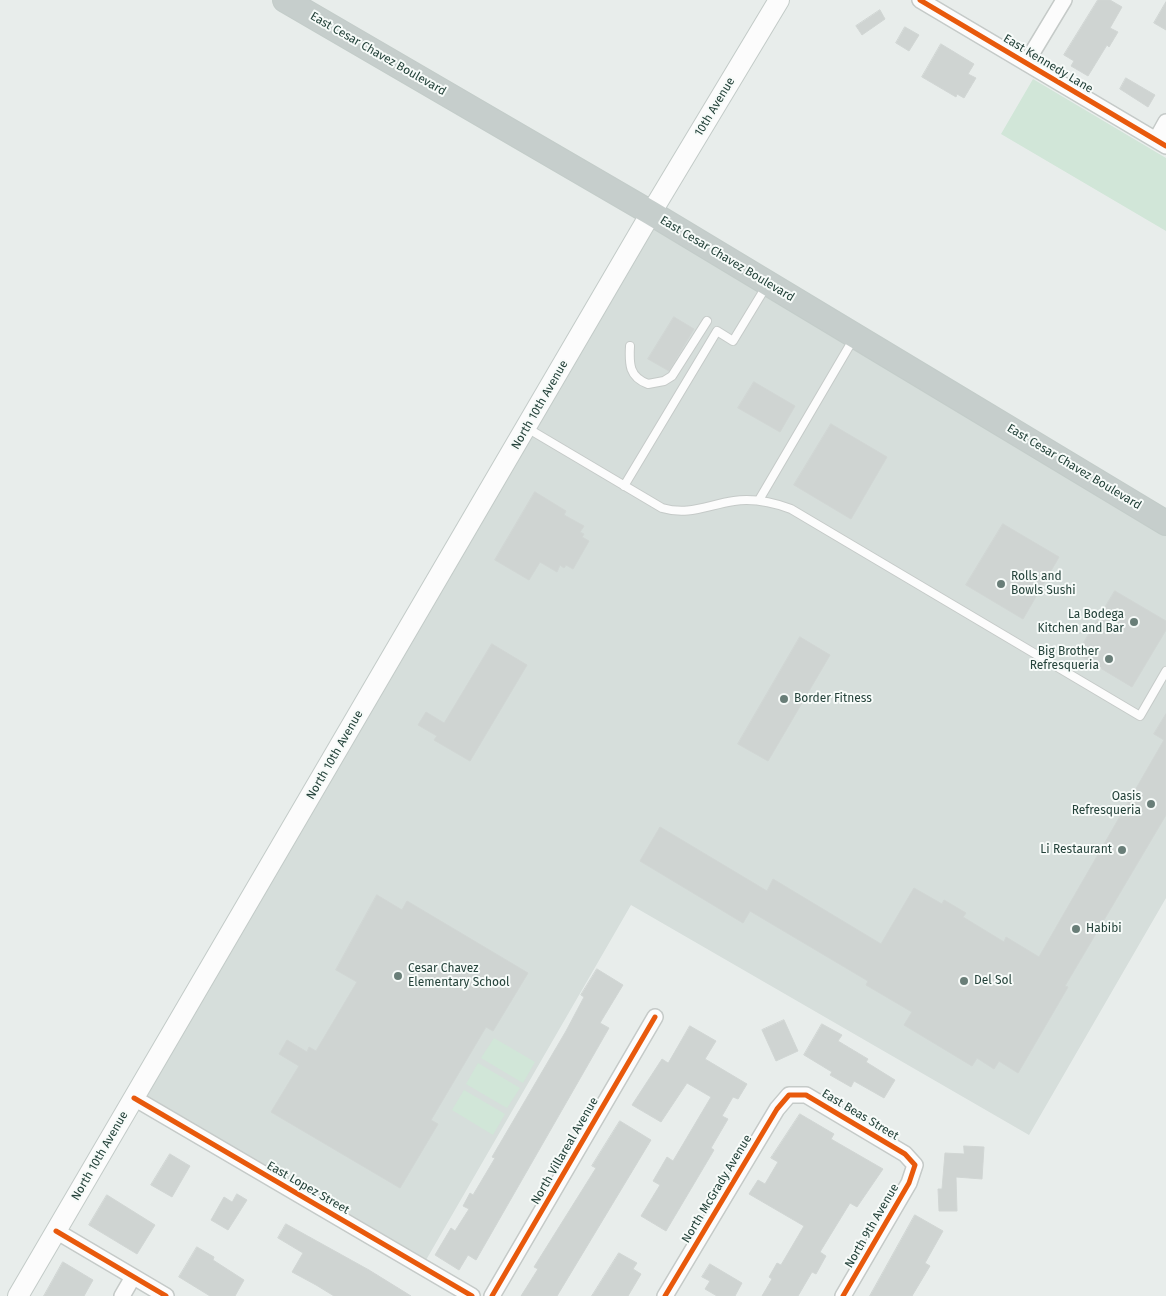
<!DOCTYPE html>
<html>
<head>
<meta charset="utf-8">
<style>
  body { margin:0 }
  canvas { display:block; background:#e8edeb }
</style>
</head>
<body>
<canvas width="1166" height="1296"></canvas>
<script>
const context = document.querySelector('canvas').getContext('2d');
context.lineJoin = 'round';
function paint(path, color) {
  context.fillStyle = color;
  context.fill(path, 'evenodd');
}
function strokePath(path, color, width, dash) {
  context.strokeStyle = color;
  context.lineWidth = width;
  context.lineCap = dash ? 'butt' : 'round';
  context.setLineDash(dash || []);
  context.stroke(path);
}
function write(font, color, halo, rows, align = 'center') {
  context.font = font + ' "Fira Sans",sans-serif';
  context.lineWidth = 4;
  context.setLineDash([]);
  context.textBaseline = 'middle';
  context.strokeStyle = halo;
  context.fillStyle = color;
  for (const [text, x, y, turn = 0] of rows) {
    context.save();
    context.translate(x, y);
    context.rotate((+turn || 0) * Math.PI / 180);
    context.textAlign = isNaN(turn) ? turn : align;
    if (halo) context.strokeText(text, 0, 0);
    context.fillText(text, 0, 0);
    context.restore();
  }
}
paint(new Path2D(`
  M 651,213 L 1166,523 L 1166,898 L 1029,1135 L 631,905 L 422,1267 L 134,1098 Z`), '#d6dedb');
paint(new Path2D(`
  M 1033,79 L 1166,158 L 1166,231 L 1001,134 Z
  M 494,1038 L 535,1062 L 523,1083 L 481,1058 Z
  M 478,1063 L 520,1088 L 507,1108 L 466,1084 Z
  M 464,1090 L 505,1114 L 493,1135 L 452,1110 Z`), '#d1e6d8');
const building = new Path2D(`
  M 1098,0 L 1110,0 L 1122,7 L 1110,28 L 1118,32 L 1109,47 L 1107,45 L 1088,76 L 1071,66 L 1074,61 L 1064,55 Z
  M 1166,2 L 1166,30 L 1154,23 Z
  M 880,10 L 885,19 L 862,35 L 856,26 Z
  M 905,27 L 919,35 L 909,51 L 896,43 Z
  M 941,44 L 974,64 L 968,74 L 976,78 L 964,98 L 957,94 L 956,97 L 922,77 Z
  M 1126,78 L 1155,95 L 1148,107 L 1120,89 Z
  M 674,317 L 694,329 L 669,371 L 648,359 Z
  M 754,382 L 795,406 L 780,432 L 738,408 Z
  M 831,424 L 887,457 L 851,519 L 794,485 Z
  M 535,492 L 566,511 L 564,515 L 584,526 L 580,532 L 584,534 L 582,537 L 589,541 L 573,569 L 566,565 L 564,568 L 560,565 L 557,572 L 540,562 L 529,580 L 495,560 Z
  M 1003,524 L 1059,557 L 1023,619 L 966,585 Z
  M 1115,591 L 1166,621 L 1166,630 L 1132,687 L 1077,654 Z
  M 800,637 L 830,655 L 768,761 L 738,744 Z
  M 492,644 L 527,665 L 470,761 L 434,740 L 437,736 L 418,725 L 426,712 L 444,723 Z
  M 1166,714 L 1166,815 L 1065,986 L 1068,987 L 1018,1073 L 999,1061 L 994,1069 L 977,1058 L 972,1066 L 904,1025 L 912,1012 L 866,985 L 868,981 L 750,911 L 743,923 L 640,861 L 660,827 L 767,891 L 773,879 L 881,944 L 914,888 L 942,904 L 944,900 L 966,913 L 963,917 L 1004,942 L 1006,937 L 1039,957 L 1164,740 L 1154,734 Z
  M 377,895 L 402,910 L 407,901 L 528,973 L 493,1031 L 486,1027 L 431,1120 L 438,1124 L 400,1188 L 271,1112 L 299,1066 L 279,1054 L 287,1040 L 307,1052 L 309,1047 L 316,1051 L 357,982 L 336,970 Z
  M 597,969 L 623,985 L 600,1023 L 609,1028 L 476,1260 L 468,1255 L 459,1270 L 435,1255 L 451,1228 L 455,1231 L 469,1209 L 463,1206 L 470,1193 L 473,1195 L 495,1158 L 492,1157 L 566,1031 L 584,997 L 581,995 Z
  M 784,1020 L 798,1051 L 776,1061 L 762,1030 Z
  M 822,1024 L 842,1035 L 838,1041 L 868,1059 L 866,1062 L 895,1080 L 884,1098 L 854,1081 L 851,1087 L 830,1075 L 832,1072 L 804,1055 Z
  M 690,1026 L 716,1041 L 705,1059 L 747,1084 L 738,1099 L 733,1097 L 722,1116 L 728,1119 L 711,1148 L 714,1150 L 666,1231 L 641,1216 L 660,1185 L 653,1181 L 667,1157 L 673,1161 L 711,1097 L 687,1083 L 661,1122 L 632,1105 L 662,1059 L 668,1063 Z
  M 800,1114 L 834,1134 L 831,1139 L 883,1169 L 857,1207 L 850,1203 L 820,1252 L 826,1256 L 816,1274 L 812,1272 L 798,1296 L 762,1296 L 772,1279 L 769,1277 L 777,1263 L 781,1265 L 804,1226 L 749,1194 L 758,1180 L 765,1184 L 778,1162 L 771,1158 Z
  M 620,1121 L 651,1140 L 557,1296 L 521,1296 L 538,1269 L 534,1267 L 596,1168 L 592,1166 Z
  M 964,1146 L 984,1147 L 982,1179 L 956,1177 L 957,1211 L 939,1211 L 938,1189 L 942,1189 L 945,1153 L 964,1154 Z
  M 170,1154 L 190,1166 L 172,1197 L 151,1185 Z
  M 237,1194 L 247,1200 L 228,1230 L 211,1220 L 224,1197 L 232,1202 Z
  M 107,1195 L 155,1225 L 137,1254 L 89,1225 Z
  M 915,1215 L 943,1231 L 925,1263 L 930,1266 L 912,1296 L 870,1296 Z
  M 286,1224 L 369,1270 L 411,1296 L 334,1296 L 316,1285 L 292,1272 L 303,1253 L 278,1238 Z
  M 197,1247 L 214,1257 L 213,1260 L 244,1280 L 235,1296 L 210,1296 L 179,1277 Z
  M 619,1253 L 637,1263 L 633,1269 L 641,1274 L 628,1296 L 592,1296 Z
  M 63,1262 L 93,1280 L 84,1296 L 44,1296 Z
  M 710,1264 L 742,1283 L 735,1296 L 717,1296 L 705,1289 L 710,1281 L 702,1277 Z`);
paint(building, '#cfd4d2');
strokePath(building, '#d1d6d4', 1);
const service = new Path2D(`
  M 630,346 C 629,364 629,377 648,384 L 664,381 L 672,376 L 707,321
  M 527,428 L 662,508 C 689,516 707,505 734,501 C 754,498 772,502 791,509 L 1140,716 L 1166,671
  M 624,486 L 717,331 L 733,341 L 767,285
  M 759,500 L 854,338`);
const minor = new Path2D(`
  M 920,0 L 1166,146
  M 1026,63 L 1064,0
  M 1156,140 L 1166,122
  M 134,1098 L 472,1296
  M 56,1231 L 166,1296
  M 122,1296 L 133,1277
  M 492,1296 L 655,1017
  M 665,1296 L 777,1109 L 789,1095 L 806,1095 L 905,1154 L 915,1165 L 909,1183 L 843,1296`);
const secondary = new Path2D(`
  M 18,1296 L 651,213 L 779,0`);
const trunk = new Path2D(`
  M 285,0 L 651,213 L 1166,523`);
strokePath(service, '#c5cac8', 10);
strokePath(minor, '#c5cac8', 18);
strokePath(secondary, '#c3cbc8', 22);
strokePath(trunk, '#c3ccc9', 26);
strokePath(service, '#fcfcfc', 8);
strokePath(minor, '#fcfcfc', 15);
strokePath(secondary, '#fcfcfc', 20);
strokePath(trunk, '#c6cecc', 24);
strokePath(new Path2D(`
  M 920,0 L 1166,146
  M 134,1098 L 472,1296
  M 56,1231 L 166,1296
  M 492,1296 L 655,1017
  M 665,1296 L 777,1109 L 789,1095 L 806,1095 L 905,1154 L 915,1165 L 909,1183 L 843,1296`), '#e8590c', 5);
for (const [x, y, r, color] of [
  [1001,584,5,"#697e78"],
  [1134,622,5,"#697e78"],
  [1109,659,5,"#697e78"],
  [784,699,5,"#697e78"],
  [1151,804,5,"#697e78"],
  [1122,850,5,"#697e78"],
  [1076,929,5,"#697e78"],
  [398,976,5,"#697e78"],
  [964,981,5,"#697e78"]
]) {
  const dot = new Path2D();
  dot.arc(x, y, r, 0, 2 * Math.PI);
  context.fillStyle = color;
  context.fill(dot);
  strokePath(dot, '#f7fbf9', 2);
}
write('12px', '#24423a', '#f7fbf9', [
  ["East Cesar Chavez Boulevard",378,54,30],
  ["East Kennedy Lane",1048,64,31],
  ["10th Avenue",715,107,-59],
  ["East Cesar Chavez Boulevard",727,259,31],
  ["North 10th Avenue",540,405,-60],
  ["East Cesar Chavez Boulevard",1074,467,31],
  ["North 10th Avenue",335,755,-60],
  ["East Beas Street",860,1115,31],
  ["North Villareal Avenue",565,1151,-60],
  ["North 10th Avenue",100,1156,-60],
  ["East Lopez Street",308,1188,30],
  ["North McGrady Avenue",717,1189,-59],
  ["North 9th Avenue",872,1226,-60]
]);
write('12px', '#24423a', '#f7fbf9', [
  ["Rolls and",1011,577],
  ["Bowls Sushi",1011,591],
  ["La Bodega",1124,615,"right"],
  ["Kitchen and Bar",1124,629,"right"],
  ["Big Brother",1099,652,"right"],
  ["Refresqueria",1099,666,"right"],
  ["Border Fitness",794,699],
  ["Oasis",1141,797,"right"],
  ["Refresqueria",1141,811,"right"],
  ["Li Restaurant",1112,850,"right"],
  ["Habibi",1086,929],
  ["Cesar Chavez",408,969],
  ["Elementary School",408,983],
  ["Del Sol",974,981]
], 'left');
</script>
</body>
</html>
